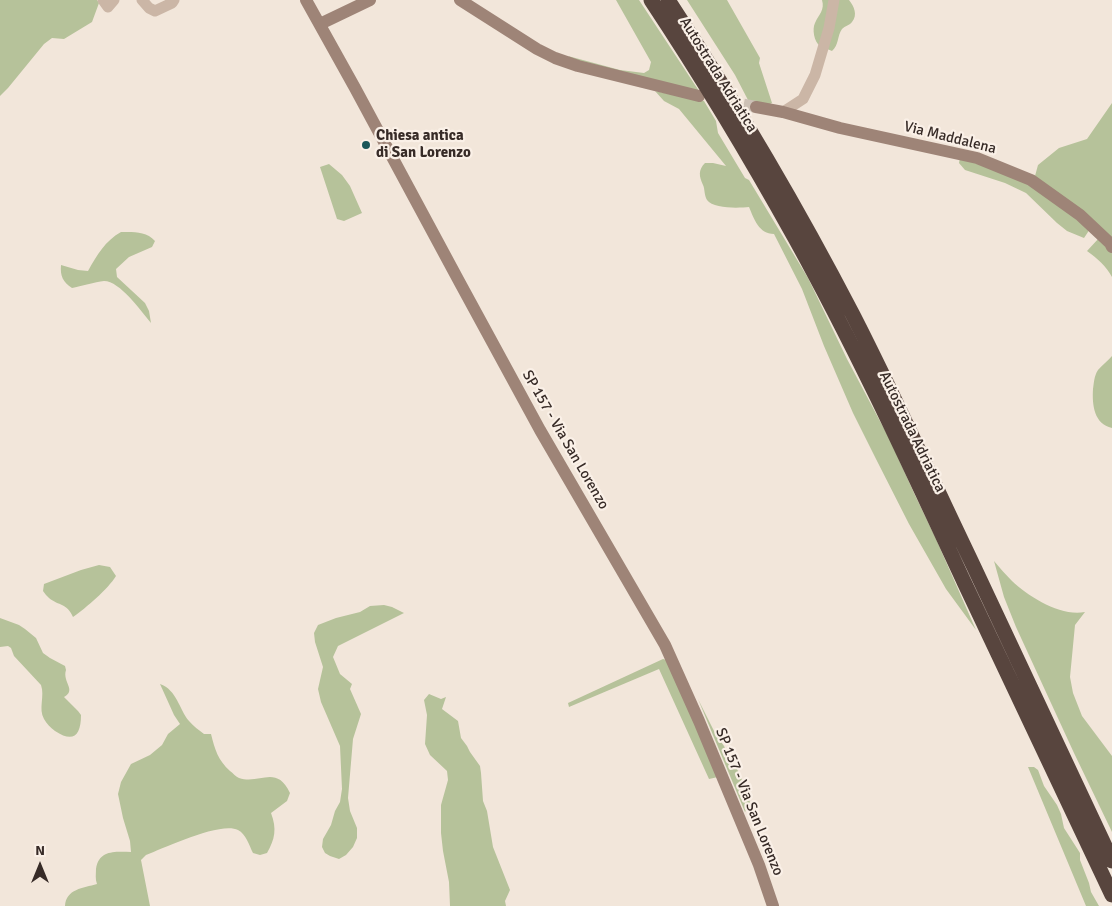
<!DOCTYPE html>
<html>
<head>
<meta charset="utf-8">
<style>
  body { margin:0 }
  #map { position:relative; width:1112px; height:906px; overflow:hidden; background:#f2e6da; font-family:Signika,sans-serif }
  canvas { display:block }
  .north { position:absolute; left:15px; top:841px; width:50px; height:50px; -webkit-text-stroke:4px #faf0e7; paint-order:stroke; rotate:0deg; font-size:14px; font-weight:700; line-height:20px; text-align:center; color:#372b27 }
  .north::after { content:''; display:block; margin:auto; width:18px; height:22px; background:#372b27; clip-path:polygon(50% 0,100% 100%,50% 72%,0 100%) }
</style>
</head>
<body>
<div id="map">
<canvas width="1112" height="906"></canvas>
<div class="north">N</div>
</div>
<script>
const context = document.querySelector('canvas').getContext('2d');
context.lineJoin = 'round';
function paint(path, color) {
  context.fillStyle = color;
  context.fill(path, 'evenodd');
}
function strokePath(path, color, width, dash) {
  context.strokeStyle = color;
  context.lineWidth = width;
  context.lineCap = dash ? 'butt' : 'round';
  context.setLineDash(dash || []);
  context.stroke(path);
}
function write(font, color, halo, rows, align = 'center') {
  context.font = font + ' Signika,sans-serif';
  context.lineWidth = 4.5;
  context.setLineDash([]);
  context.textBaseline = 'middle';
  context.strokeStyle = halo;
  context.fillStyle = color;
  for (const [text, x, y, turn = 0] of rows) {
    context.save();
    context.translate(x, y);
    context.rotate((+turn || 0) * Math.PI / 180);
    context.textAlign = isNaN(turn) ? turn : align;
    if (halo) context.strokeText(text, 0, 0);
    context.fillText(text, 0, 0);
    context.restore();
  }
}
paint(new Path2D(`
  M 0,0 L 97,0 L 99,3 L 92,22 L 64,39 L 52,38 L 44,44 L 8,88 L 0,96 Z
  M 616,0 L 639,0 L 701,94 L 575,61 L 568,56 L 620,70 L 644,73 L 649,70 L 651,62 Z
  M 687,0 L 727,0 L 760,58 L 759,63 L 772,103 L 770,104 L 753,103 L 748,100 L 735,75 Z
  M 822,0 L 849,0 C 854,6 858,15 852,22 C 850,25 845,26 842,29 C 837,36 839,45 832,51 C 828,49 824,48 820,46 C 814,42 812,29 815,23 C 819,14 825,10 822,0 Z
  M 655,91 L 704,101 L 716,121 L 718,133 L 745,178 L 749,180 L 808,278 L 847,359 L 890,440 L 914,493 L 936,539 L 976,630 L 946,589 L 909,524 L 876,459 L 853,413 L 824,346 L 802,289 L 774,234 C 759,234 754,219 749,207 C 739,208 713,209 707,200 C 704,195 705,189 703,185 C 699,176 698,170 705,163 L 713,163 L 726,166 L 679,109 L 664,101 Z
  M 1112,103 L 1112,239 L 1035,176 L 1038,165 L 1059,148 L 1087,139 Z
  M 960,158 L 1030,181 L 1090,229 L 1084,238 L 1067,231 L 1057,223 L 1026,193 L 1005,183 L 965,170 L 959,163 Z
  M 329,164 L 342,175 L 350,186 L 362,213 L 344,221 L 337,219 L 320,167 Z
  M 121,232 C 134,232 146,231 155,241 L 152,247 L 129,257 L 116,269 L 117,277 L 145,303 L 149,311 L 151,323 C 141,311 120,281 104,281 C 95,282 81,286 72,288 C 63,282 60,276 61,265 L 78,270 L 88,271 C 97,255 105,241 121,232 Z
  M 1099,238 L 1112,251 L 1112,277 C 1106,266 1097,258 1087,251 Z
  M 1112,356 L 1112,428 C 1094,424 1092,405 1093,389 C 1094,383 1094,376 1098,370 C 1102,365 1108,361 1112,356 Z
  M 994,561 C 1000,568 1006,575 1012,581 C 1029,597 1061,617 1085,612 L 1075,625 L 1070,677 L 1073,693 L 1082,716 L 1112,756 L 1112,832 L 1074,753 L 1016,627 L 1004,597 Z
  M 99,565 L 110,567 L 116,576 C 108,589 86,608 73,617 C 67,603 59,606 49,598 C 47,596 45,594 43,591 L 44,584 L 81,570 Z
  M 384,605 L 392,607 L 404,613 L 338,646 L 333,657 L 340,674 L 352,684 L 350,689 L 361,714 L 353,739 L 348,798 L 350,811 L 357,828 L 357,838 L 353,847 L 346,855 L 339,859 L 330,856 L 325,853 L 322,847 L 323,839 L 331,825 L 335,811 L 340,802 L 342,789 L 340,746 L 321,702 L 318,689 L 323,667 L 315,642 L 314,633 L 318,625 L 336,618 L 360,612 L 370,606 Z
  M 0,618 L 19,625 L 25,629 L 36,638 L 43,653 L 50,658 L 65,666 L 66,670 C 62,682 77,690 64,697 L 78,711 L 81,715 C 81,736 73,743 55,731 C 50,727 47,724 44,719 C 38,709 45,696 41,685 L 14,656 L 11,648 L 8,646 L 0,647 Z
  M 663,659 L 667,660 L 718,777 L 709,779 L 659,669 L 569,707 L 568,703 Z
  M 160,684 C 177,690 179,709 189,721 C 193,726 199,730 204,734 L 211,734 C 215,750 218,760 230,771 C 233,773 236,777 239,778 C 260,785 276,764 290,793 L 287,801 L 271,813 C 277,829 275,839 267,853 L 260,855 L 253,853 C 249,845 246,834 238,830 C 221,821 164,848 146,855 L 141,860 L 150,906 L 65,906 C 66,889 83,888 97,884 C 95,879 96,874 96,869 C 99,849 117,852 131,852 L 130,841 L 123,818 L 118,794 L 121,782 L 131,764 L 150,755 L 162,745 L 168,734 L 180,724 L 174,715 Z
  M 429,694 L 441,699 L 446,697 L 442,709 L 458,721 L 461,738 L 467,746 L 470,752 L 480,766 L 481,773 L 483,801 L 487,811 L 493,847 L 510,890 L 505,901 L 506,906 L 450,906 L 449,882 L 443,851 L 441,833 L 441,805 L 448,780 L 447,771 L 430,755 L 425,744 L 427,715 L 424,700 Z
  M 698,699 L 716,735 L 724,746 L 738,771 L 749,796 L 750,804 L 745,812 Z
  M 1028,767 L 1034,767 L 1038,770 L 1044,786 L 1057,805 L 1061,814 L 1064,828 L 1080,853 L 1080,860 L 1089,883 L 1091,892 L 1099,906 L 1086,906 Z`), '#b6c29a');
strokePath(new Path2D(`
  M 726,101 L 756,107`), '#cdc1b6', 12, [12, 6]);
strokePath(new Path2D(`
  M 103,0 L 108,7 L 114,0
  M 142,0 L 149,8 L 155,11 L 172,3 L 174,0
  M 783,112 L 803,99 L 815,75 L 829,28 L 834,0`), '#cbb6a6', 11);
strokePath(new Path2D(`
  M 306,0 L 355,88 L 460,283 L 540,430 L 665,645 L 699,721 L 759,865 L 773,906
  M 460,0 L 537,49 L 555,58 L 578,66 L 699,96
  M 320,24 L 370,0
  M 756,107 L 783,112 L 840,128 L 977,158 L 1031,180 L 1080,215 L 1110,243 L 1112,247`), '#9e8477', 12);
strokePath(new Path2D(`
  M 651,0 C 702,77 750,157 795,238 C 857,350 911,468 965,584 C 1014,688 1063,792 1112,895
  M 668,0 C 735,102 797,207 853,315 C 895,397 933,482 973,565 C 1019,664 1066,762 1112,861`), '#58453e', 15);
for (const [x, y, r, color] of [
  [366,145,5,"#1b5759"]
]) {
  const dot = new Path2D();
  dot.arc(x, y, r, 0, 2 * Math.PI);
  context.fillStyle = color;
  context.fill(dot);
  strokePath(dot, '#faf0e7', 2);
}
write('15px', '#372b27', '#faf0e7', [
  ["Autostrada Adriatica",718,75,58],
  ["Via Maddalena",950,138,14],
  ["Autostrada Adriatica",912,432,64],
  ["SP 157 - Via San Lorenzo",565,440,60],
  ["SP 157 - Via San Lorenzo",749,802,68]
]);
write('bold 15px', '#372b27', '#faf0e7', [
  ["Chiesa antica",376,136],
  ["di San Lorenzo",376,153]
], 'left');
</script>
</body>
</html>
